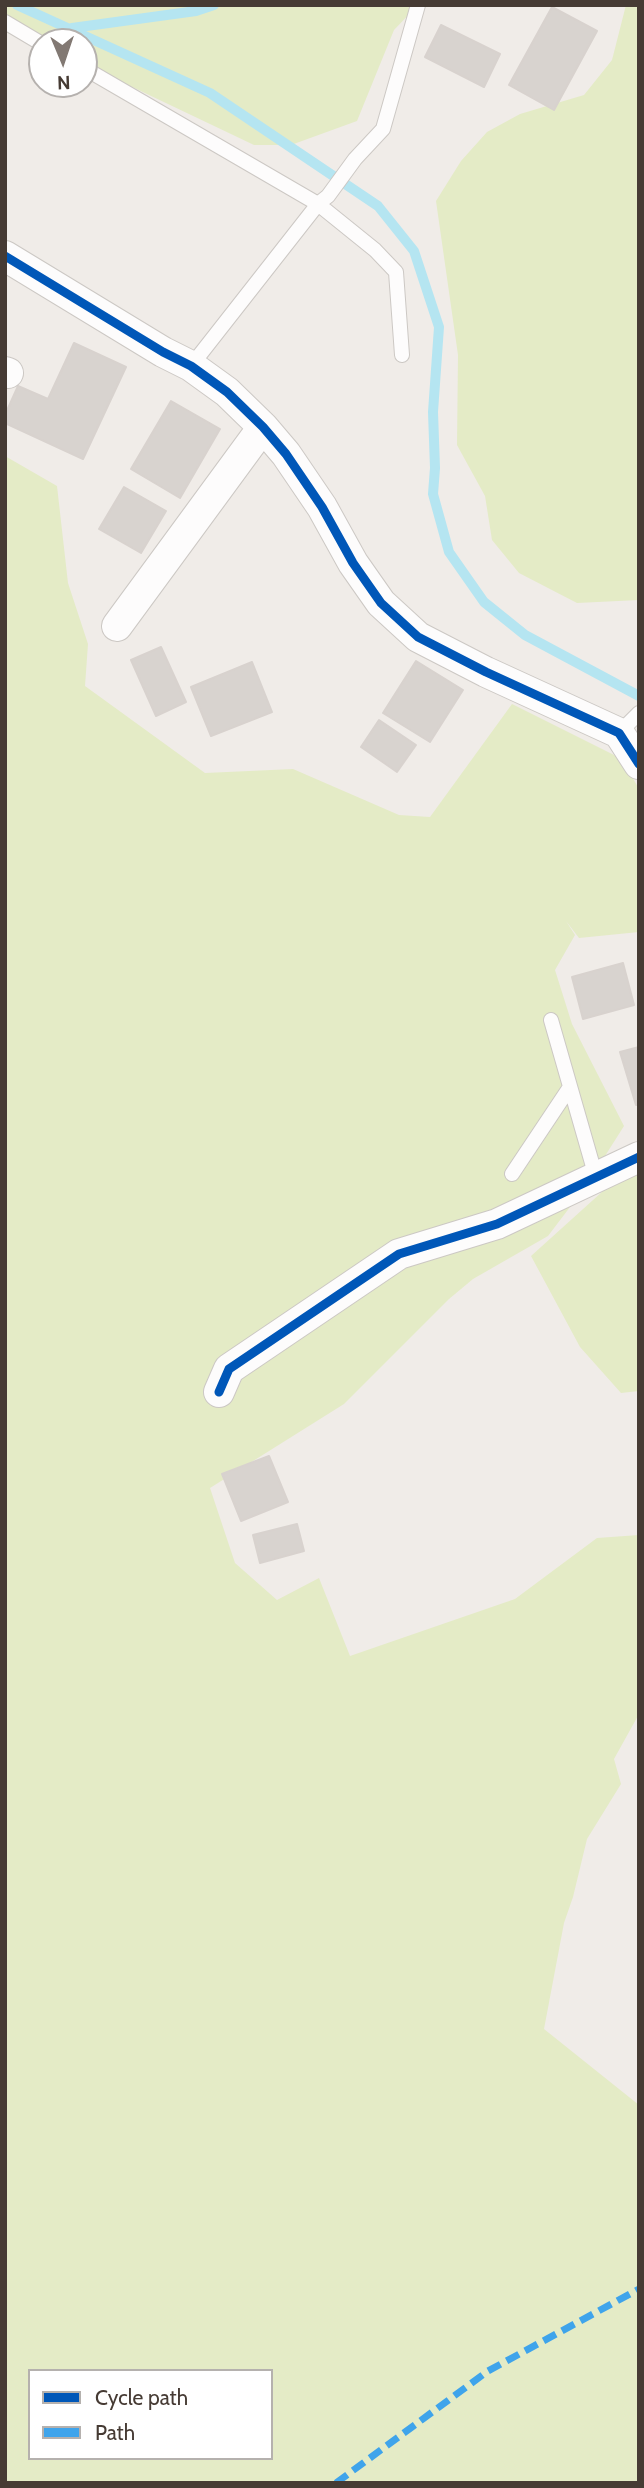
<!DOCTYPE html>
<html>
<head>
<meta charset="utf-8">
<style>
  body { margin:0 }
  #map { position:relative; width:644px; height:2488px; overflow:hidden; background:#f0ece8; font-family:Cabin,sans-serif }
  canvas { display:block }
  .frame { position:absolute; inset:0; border:7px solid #463b34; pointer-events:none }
  .legend { position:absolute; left:28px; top:2369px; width:245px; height:91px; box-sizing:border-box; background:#fff; border:2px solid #b5b1ae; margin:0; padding:9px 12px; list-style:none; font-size:21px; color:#463b34 }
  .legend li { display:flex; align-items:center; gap:14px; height:35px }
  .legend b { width:35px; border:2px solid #b5b1ae }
  .north { position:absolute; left:28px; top:28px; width:70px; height:70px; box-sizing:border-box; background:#fff; border:2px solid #b5b1ae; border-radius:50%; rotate:178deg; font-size:19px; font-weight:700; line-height:28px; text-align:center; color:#463b34 }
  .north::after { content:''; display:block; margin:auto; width:24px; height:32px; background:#827973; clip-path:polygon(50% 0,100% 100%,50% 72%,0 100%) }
</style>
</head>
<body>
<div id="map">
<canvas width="644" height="2488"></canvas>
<div class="frame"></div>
<ul class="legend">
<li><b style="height:9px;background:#0057b8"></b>Cycle path</li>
<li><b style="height:9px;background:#3fa4eb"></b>Path</li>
</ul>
<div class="north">N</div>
</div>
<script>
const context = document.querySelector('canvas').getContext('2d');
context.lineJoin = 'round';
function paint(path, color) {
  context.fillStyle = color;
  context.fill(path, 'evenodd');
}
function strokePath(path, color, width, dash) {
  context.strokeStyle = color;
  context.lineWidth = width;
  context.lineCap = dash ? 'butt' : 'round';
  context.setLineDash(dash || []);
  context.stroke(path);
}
paint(new Path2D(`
  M 5,5 L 418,5 L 394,30 L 357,121 L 291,145 L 254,145 L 84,64 L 84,42 L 42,42 L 42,45 L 5,32 Z
  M 626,5 L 639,5 L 639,600 L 577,603 L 519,573 L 492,540 L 485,496 L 457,445 L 458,355 L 436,201 L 461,161 L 487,132 L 520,114 L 584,95 L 612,60 Z
  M 5,456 L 57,486 L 68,583 L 88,644 L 85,686 L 205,773 L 293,769 L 399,815 L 430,817 L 512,704 L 622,759 L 639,789 L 639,932 L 579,938 L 566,921 L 575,935 L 555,970 L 572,1024 L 624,1126 L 586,1186 L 548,1236 L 473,1279 L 449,1299 L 344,1404 L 210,1488 L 235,1563 L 277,1600 L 319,1578 L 350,1656 L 515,1599 L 597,1538 L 639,1535 L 639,1714 L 614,1759 L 621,1784 L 587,1839 L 573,1897 L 564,1923 L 544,2029 L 639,2105 L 639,2483 L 5,2483 ZM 30,2371 L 271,2371 L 271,2458 L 30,2458 Z
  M 639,1168 L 639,1391 L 621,1393 L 580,1347 L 531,1256 L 603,1191 Z`), '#e4ebc6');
strokePath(new Path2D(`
  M 17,5 L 210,93 L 378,206 L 414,251 L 439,327 L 433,412 L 435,468 L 433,494 L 449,552 L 484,602 L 525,635 L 639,696
  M 72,28 L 196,11 L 214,5`), '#b5e5f1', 10);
const building = new Path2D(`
  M 552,7 L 597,31 L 554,110 L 509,85 Z
  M 441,25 L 500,54 L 484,87 L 425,57 Z
  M 74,343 L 126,367 L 83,459 L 5,423 L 5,415 L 18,386 L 48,399 Z
  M 171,401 L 220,429 L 180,498 L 131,469 Z
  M 124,487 L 166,511 L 141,553 L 99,529 Z
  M 161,647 L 186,702 L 156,716 L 131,660 Z
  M 416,661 L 463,690 L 430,742 L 383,713 Z
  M 252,662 L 272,712 L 211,736 L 191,687 Z
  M 379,720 L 416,745 L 397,772 L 361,747 Z
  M 623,963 L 634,1005 L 583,1019 L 572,977 Z
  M 639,1047 L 639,1104 L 636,1105 L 620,1052 Z
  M 269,1456 L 288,1502 L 241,1521 L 222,1474 Z
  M 297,1524 L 304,1551 L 260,1563 L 253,1535 Z`);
paint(building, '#d8d3cf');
strokePath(building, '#d8d2ce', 2);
const lane = new Path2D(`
  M 5,22 L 42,44
  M 84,68 L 318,204 L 375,250 L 396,272 L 402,355
  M 191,366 L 318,204 L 328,196 L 355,159 L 383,129 L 418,5
  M 619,733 L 639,713
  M 551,1020 L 596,1177
  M 512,1174 L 570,1087`);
const street = new Path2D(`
  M 5,256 L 163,352 L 191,366 L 227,392 L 263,427 L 286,454 L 322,507 L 353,563 L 381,603 L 418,637 L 486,672 L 619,733 L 639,764
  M 5,372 L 8,373
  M 117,626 L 263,427
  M 219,1392 L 229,1369 L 399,1254 L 497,1224 L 639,1157`);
strokePath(lane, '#ccc8c4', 16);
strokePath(street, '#ccc8c4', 32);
strokePath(lane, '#fdfcfc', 14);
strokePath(street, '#fdfcfc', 30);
strokePath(new Path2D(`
  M 336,2483 L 488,2371 L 639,2289`), '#3fa4eb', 7, [14, 7]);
strokePath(new Path2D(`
  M 5,256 L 163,352 L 191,366 L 227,392 L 263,427 L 286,454 L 322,507 L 353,563 L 381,603 L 418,637 L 486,672 L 619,733 L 639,764
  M 219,1392 L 229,1369 L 399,1254 L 497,1224 L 639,1157`), '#0057b8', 9);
</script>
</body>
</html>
